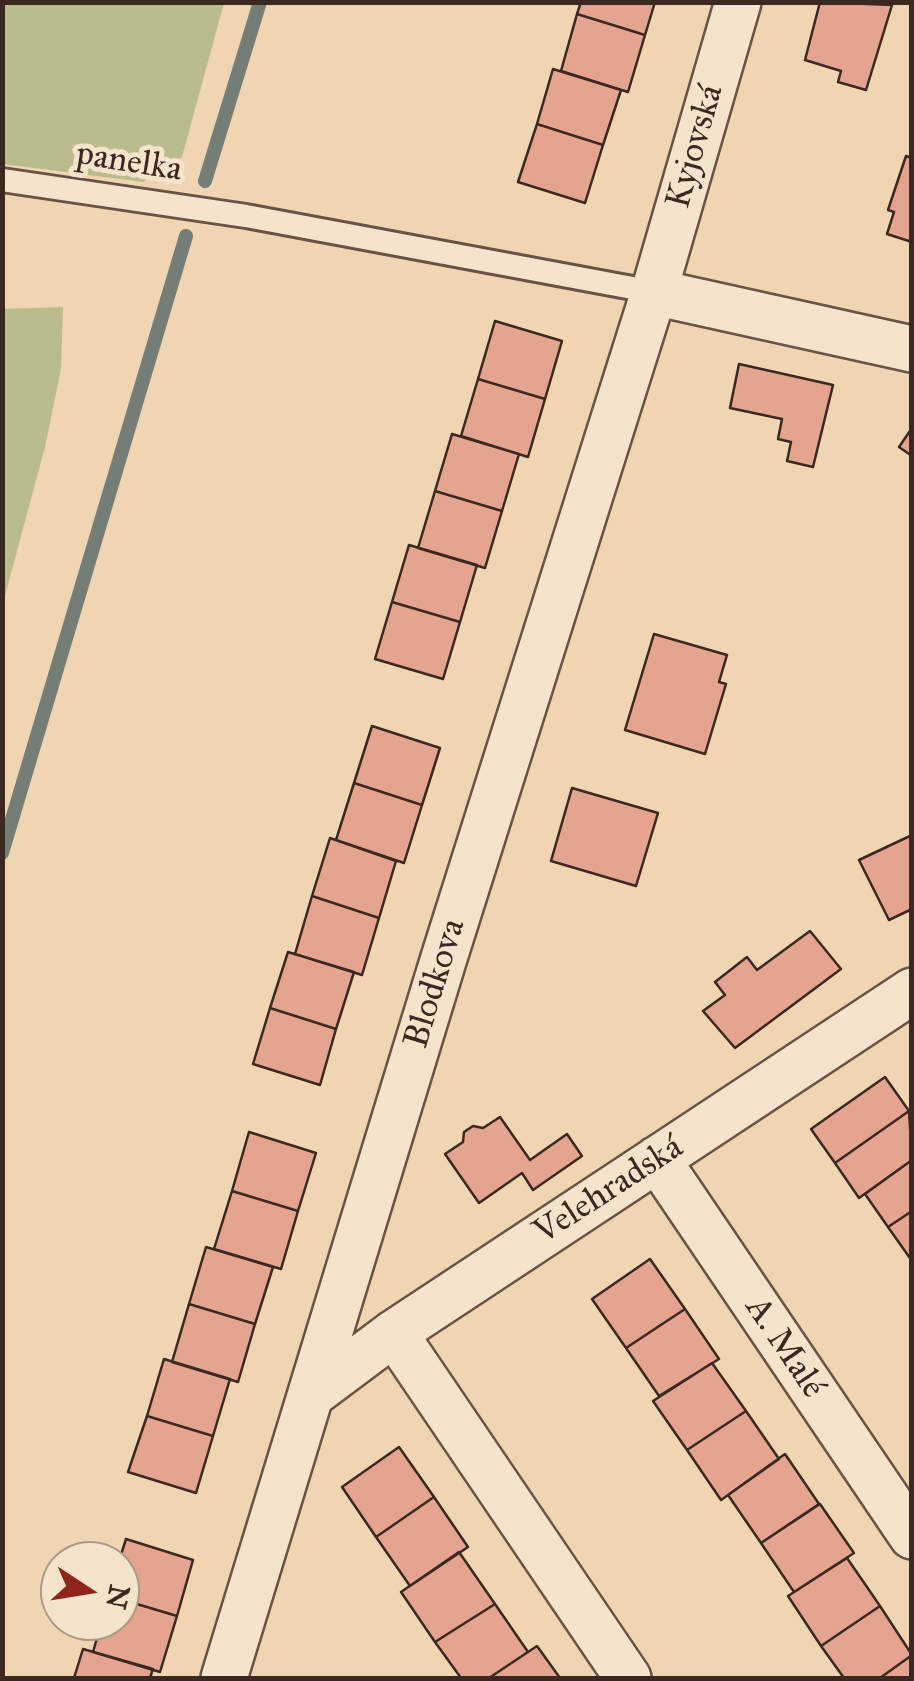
<!DOCTYPE html>
<html>
<head>
<meta charset="utf-8">
<style>
  body { margin:0 }
  #map { position:relative; width:914px; height:1681px; overflow:hidden; background:#efd5b1; font-family:"IM FELL Great Primer",serif }
  canvas { display:block }
  .frame { position:absolute; inset:0; border:5px solid #3b2821; pointer-events:none }
  .north { position:absolute; left:40px; top:1541px; width:100px; height:100px; box-sizing:border-box; background:#f5e4cc; border:2px solid #ab9988; border-radius:50%; rotate:102deg; font-size:28px; font-weight:700; line-height:40px; text-align:center; color:#3b2821 }
  .north::after { content:''; display:block; margin:auto; width:35px; height:45px; background:#8f2418; clip-path:polygon(50% 0,100% 100%,50% 72%,0 100%) }
</style>
</head>
<body>
<div id="map">
<canvas width="914" height="1681"></canvas>
<div class="frame"></div>
<div class="north">N</div>
</div>
<script>
const context = document.querySelector('canvas').getContext('2d');
context.lineJoin = 'round';
function paint(path, color) {
  context.fillStyle = color;
  context.fill(path, 'evenodd');
}
function strokePath(path, color, width, dash) {
  context.strokeStyle = color;
  context.lineWidth = width;
  context.lineCap = dash ? 'butt' : 'round';
  context.setLineDash(dash || []);
  context.stroke(path);
}
function write(font, color, halo, rows, align = 'center') {
  context.font = font + ' "IM FELL Great Primer",serif';
  context.lineWidth = 10;
  context.setLineDash([]);
  context.textBaseline = 'middle';
  context.strokeStyle = halo;
  context.fillStyle = color;
  for (const [text, x, y, turn = 0] of rows) {
    context.save();
    context.translate(x, y);
    context.rotate((+turn || 0) * Math.PI / 180);
    context.textAlign = isNaN(turn) ? turn : align;
    if (halo) context.strokeText(text, 0, 0);
    context.fillText(text, 0, 0);
    context.restore();
  }
}
paint(new Path2D(`
  M 3,2 L 224,3 L 182,157 L 143,182 L 3,164 Z
  M 63,307 L 61,369 L 45,447 L 3,603 L 3,309 Z`), '#babd8b');
strokePath(new Path2D(`
  M 205,181 L 260,2
  M 2,853 L 186,236`), '#747e76', 14);
const building = new Path2D(`
  M 581,2 L 655,2 L 645,35 L 577,14 Z
  M 820,2 L 892,5 L 866,90 L 838,82 L 841,71 L 805,60 Z
  M 577,14 L 645,35 L 628,92 L 561,71 Z
  M 553,69 L 621,90 L 603,145 L 537,124 Z
  M 537,124 L 603,145 L 585,203 L 518,182 Z
  M 906,156 L 912,158 L 912,242 L 887,234 L 894,212 L 888,210 Z
  M 495,321 L 562,341 L 545,399 L 478,379 Z
  M 739,364 L 833,385 L 813,467 L 787,461 L 791,442 L 778,439 L 782,419 L 730,408 Z
  M 478,379 L 545,399 L 528,457 L 461,436 Z
  M 912,428 L 912,456 L 899,447 Z
  M 452,434 L 519,454 L 502,511 L 435,491 Z
  M 435,491 L 502,511 L 485,568 L 418,548 Z
  M 409,545 L 477,565 L 460,622 L 392,602 Z
  M 392,602 L 460,622 L 443,679 L 375,659 Z
  M 654,634 L 727,655 L 719,682 L 726,684 L 705,754 L 625,730 Z
  M 372,726 L 440,748 L 422,805 L 354,783 Z
  M 354,783 L 422,805 L 404,863 L 336,840 Z
  M 572,788 L 658,813 L 636,886 L 551,861 Z
  M 912,835 L 912,909 L 889,920 L 859,860 Z
  M 330,838 L 396,861 L 379,918 L 312,896 Z
  M 312,896 L 379,918 L 362,975 L 295,954 Z
  M 810,931 L 841,969 L 735,1048 L 703,1011 L 725,995 L 715,982 L 747,957 L 757,970 Z
  M 288,952 L 354,972 L 336,1029 L 270,1008 Z
  M 270,1008 L 336,1029 L 320,1085 L 253,1064 Z
  M 885,1077 L 909,1111 L 835,1163 L 811,1129 Z
  M 909,1111 L 912,1160 L 859,1198 L 835,1163 Z
  M 500,1117 L 530,1160 L 567,1134 L 582,1156 L 533,1190 L 522,1173 L 479,1203 L 445,1154 L 463,1142 L 464,1132 L 473,1126 L 483,1128 Z
  M 249,1132 L 316,1153 L 298,1211 L 232,1191 Z
  M 912,1160 L 912,1211 L 888,1227 L 865,1194 Z
  M 232,1191 L 298,1211 L 281,1269 L 214,1249 Z
  M 912,1211 L 912,1261 L 888,1227 Z
  M 206,1247 L 273,1267 L 255,1324 L 189,1304 Z
  M 650,1259 L 685,1309 L 626,1348 L 592,1299 Z
  M 189,1304 L 255,1324 L 238,1382 L 172,1362 Z
  M 685,1309 L 719,1359 L 659,1396 L 626,1348 Z
  M 164,1359 L 230,1379 L 213,1436 L 147,1416 Z
  M 712,1363 L 746,1411 L 687,1450 L 653,1401 Z
  M 746,1411 L 779,1459 L 721,1500 L 687,1450 Z
  M 147,1416 L 213,1436 L 196,1493 L 128,1472 Z
  M 399,1447 L 434,1497 L 376,1537 L 342,1487 Z
  M 785,1454 L 819,1504 L 761,1543 L 728,1495 Z
  M 434,1497 L 468,1547 L 410,1586 L 376,1537 Z
  M 820,1504 L 854,1553 L 794,1592 L 761,1543 Z
  M 126,1539 L 193,1560 L 177,1616 L 120,1599 L 119,1561 Z
  M 459,1552 L 495,1604 L 435,1642 L 401,1592 Z
  M 847,1558 L 880,1606 L 821,1646 L 788,1596 Z
  M 120,1599 L 177,1616 L 160,1672 L 93,1652 L 102,1621 L 120,1621 Z
  M 495,1604 L 528,1652 L 489,1678 L 461,1678 L 435,1642 Z
  M 880,1606 L 912,1655 L 880,1678 L 844,1678 L 821,1646 Z
  M 537,1646 L 560,1678 L 489,1678 Z
  M 83,1649 L 153,1669 L 150,1678 L 74,1678 Z
  M 912,1655 L 912,1678 L 880,1678 Z`);
paint(building, '#e4a48f');
strokePath(building, '#3b2821', 2.5);
const lane = new Path2D(`
  M 2,180 L 246,216 L 654,292`);
const street = new Path2D(`
  M 654,292 L 912,349
  M 657,1159 L 912,1536
  M 394,1333 L 628,1678
  M 311,1395 L 394,1333 L 912,991
  M 224,1678 L 443,961 L 654,292 L 738,2`);
strokePath(lane, '#685345', 28);
strokePath(street, '#685345', 50);
strokePath(lane, '#f5e4cc', 22);
strokePath(street, '#f5e4cc', 45);
write('35px', '#3b2821', '#f5e4cc', [
  ["Kyjovská",696,147,-74],
  ["panelka",129,163,9],
  ["Blodkova",436,984,-73],
  ["Velehradská",609,1191,-33],
  ["A. Malé",784,1348,56]
]);
</script>
</body>
</html>
